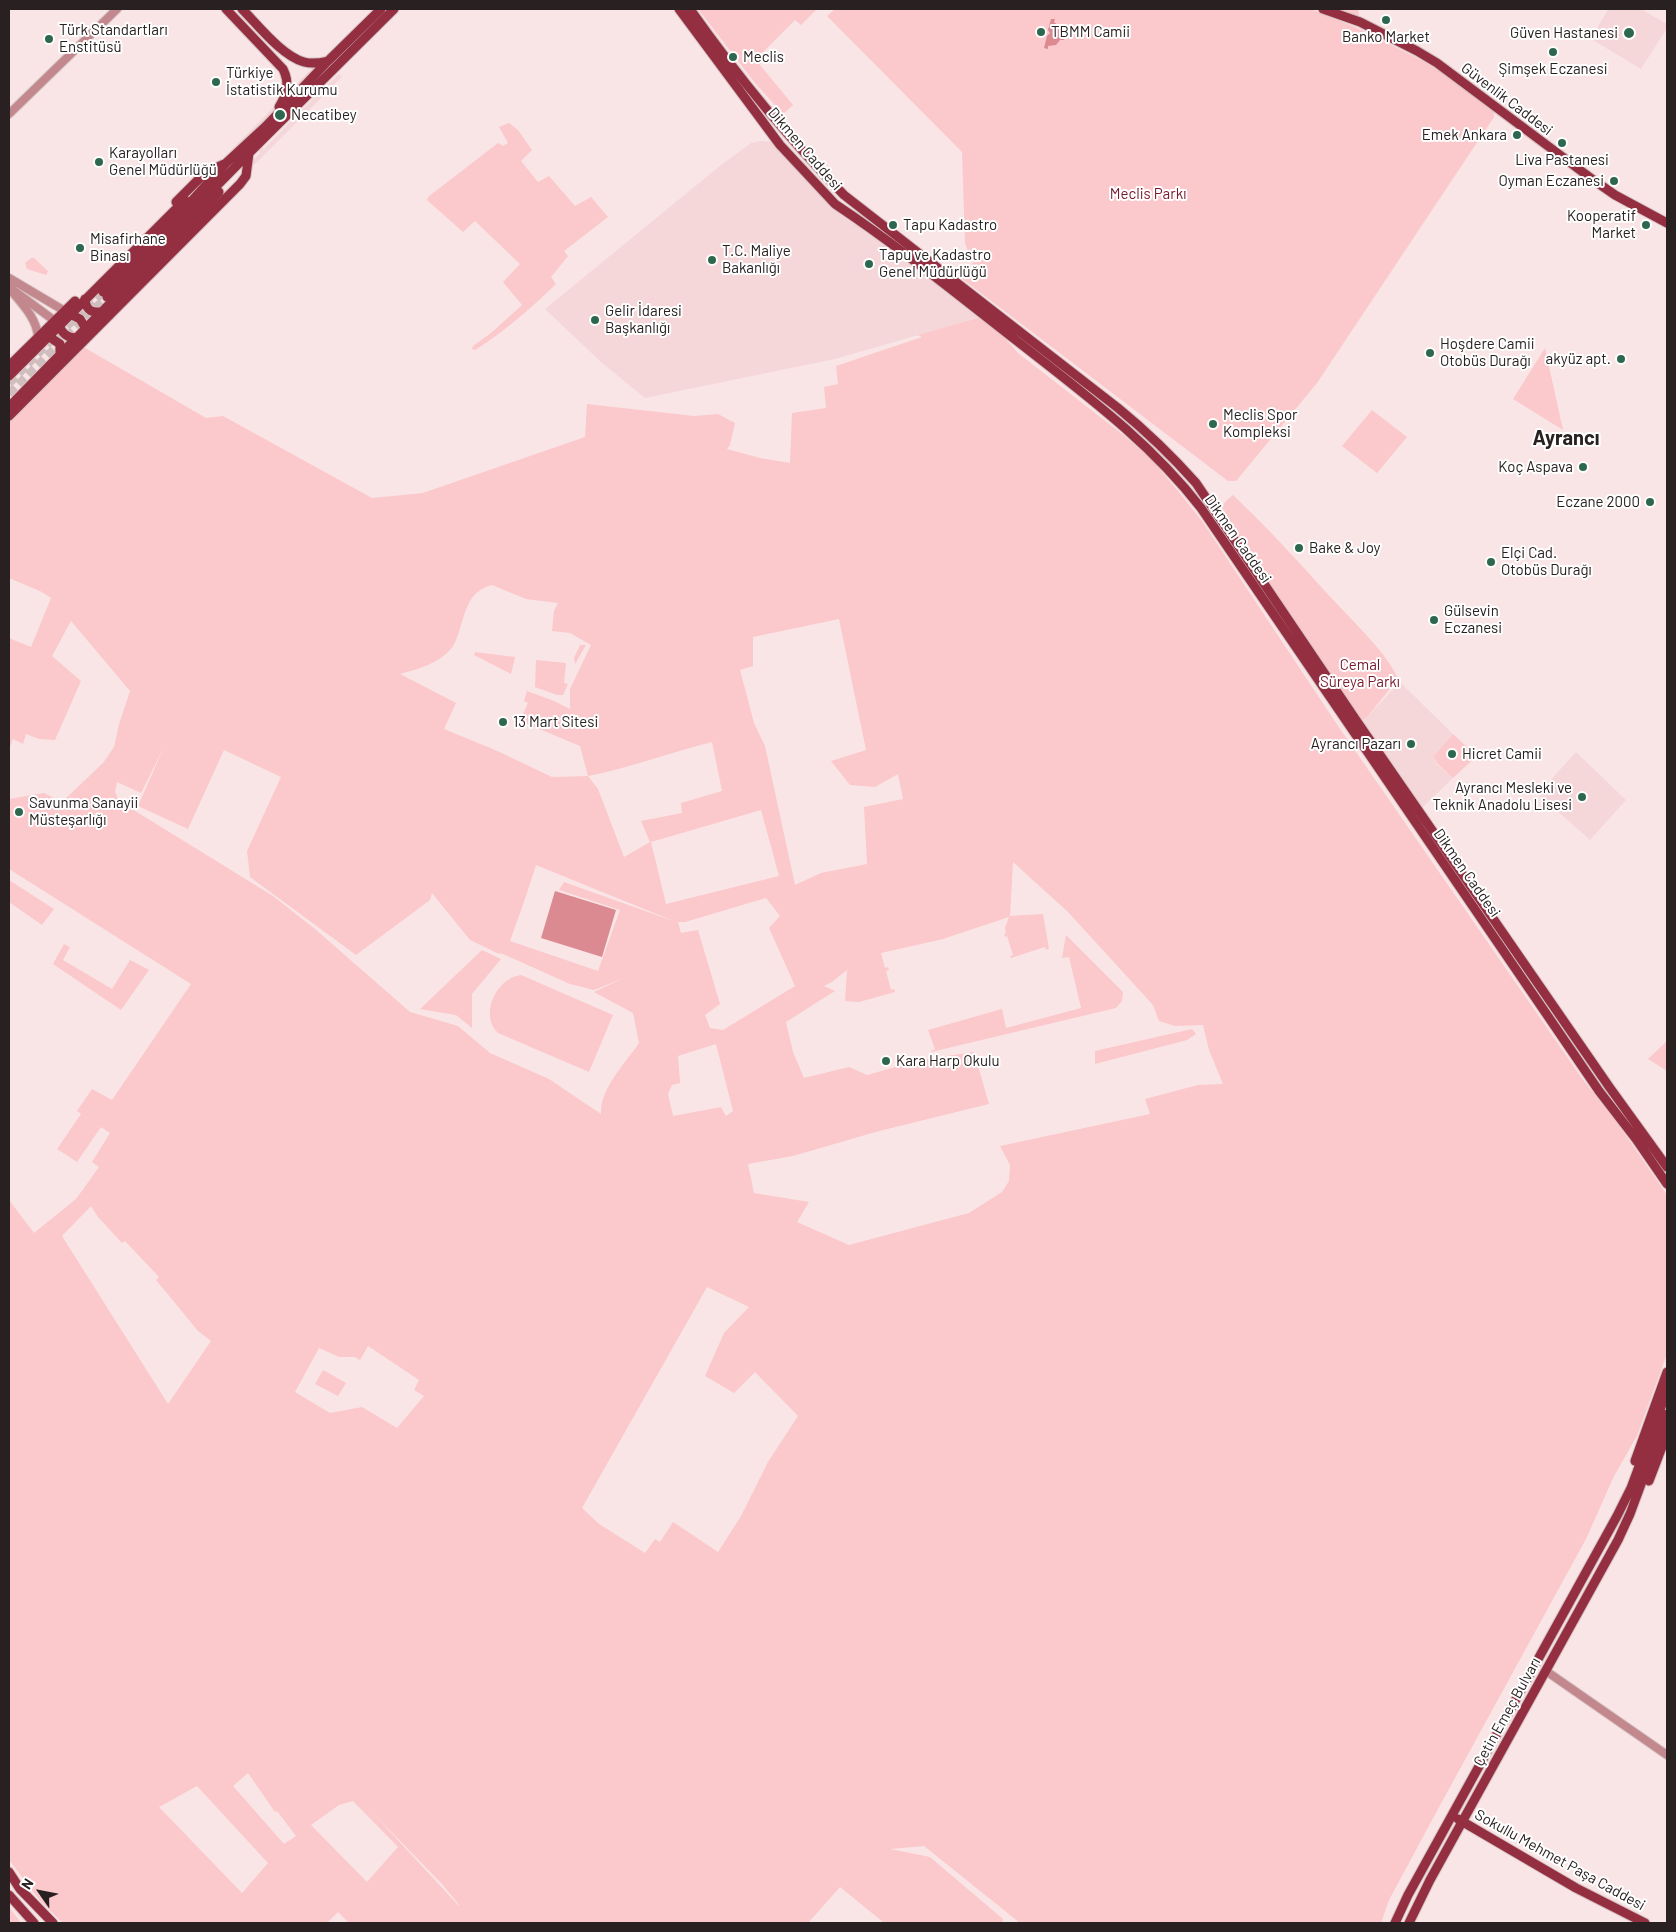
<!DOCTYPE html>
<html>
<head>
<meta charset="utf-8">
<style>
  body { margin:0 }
  #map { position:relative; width:1676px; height:1932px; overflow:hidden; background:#fae5e6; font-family:Barlow,sans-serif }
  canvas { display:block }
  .frame { position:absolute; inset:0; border:10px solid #282021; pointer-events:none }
  .north { position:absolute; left:15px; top:1867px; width:50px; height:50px; -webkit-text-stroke:4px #fff; paint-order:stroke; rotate:303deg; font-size:14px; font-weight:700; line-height:20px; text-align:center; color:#282021 }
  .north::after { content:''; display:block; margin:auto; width:18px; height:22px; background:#282021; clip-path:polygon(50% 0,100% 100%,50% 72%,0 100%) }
</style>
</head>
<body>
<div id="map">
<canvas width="1676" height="1932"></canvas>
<div class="frame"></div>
<div class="north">N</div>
</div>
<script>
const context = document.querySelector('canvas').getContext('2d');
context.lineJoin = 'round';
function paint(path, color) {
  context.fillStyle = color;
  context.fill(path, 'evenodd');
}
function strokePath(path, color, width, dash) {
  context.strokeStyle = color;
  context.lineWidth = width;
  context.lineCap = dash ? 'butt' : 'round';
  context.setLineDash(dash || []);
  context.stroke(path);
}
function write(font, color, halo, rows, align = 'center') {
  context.font = font + ' Barlow,sans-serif';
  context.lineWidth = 4;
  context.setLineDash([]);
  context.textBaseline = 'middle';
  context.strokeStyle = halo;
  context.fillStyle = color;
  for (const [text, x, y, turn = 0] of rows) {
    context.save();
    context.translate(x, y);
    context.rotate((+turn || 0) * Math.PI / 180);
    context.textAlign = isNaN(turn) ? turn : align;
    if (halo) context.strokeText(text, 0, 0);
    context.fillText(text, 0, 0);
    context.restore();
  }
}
paint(new Path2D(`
  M 1608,9 L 1641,9 L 1667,24 L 1667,28 L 1641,69 L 1591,39 Z
  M 323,57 L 326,60 L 314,73 L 326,86 L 339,74 L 342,77 L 249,170 L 246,167 L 260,153 L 256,148 L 233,154 L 230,151 ZM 310,78 L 312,83 L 322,90 L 297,115 L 295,112 ZM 281,106 L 293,119 L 264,149 L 251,136 Z
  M 761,141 L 773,142 L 826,195 L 985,316 L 835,359 L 645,398 L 602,363 L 545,309 L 721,165 L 751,143 Z
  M 1400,682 L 1453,734 L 1433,757 L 1437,761 L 1436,763 L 1453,778 L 1419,811 L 1358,723 L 1367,717 Z
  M 1576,752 L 1626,800 L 1590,840 L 1538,794 Z`), '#f5d7d9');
paint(new Path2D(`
  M 698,9 L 817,9 L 801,25 L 795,20 L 758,57 L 762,62 L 760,65 L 793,105 L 783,114 L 755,83 Z
  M 835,9 L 1311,9 L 1357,28 L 1423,61 L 1444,74 L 1494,111 L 1494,117 L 1317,383 L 1236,481 L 1228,481 L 961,278 L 974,261 L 969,254 L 965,243 L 962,152 L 827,16 Z
  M 1323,9 L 1358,9 L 1360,22 Z
  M 509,123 L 518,130 L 532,150 L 521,161 L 538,182 L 549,176 L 575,206 L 591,197 L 608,217 L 564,251 L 568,256 L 551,277 L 556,284 C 531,308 504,332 475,350 L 472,349 L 473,346 L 491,333 L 522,305 L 503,282 L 520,264 L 475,221 L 463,232 L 427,200 L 428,197 L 498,143 L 503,146 L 508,143 L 499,127 Z
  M 31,258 L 34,258 L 48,271 L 46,275 L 27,269 L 25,263 Z
  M 985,316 L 1018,353 L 1122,434 L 1151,459 L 1178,491 L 1202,521 L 1338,726 L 1581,1077 L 1620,1127 L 1667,1195 L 1667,1354 L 1637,1436 L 1614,1476 L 1586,1539 L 1438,1809 L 1389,1900 L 1381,1923 L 1020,1923 L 924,1846 L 890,1849 L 930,1857 L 1003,1919 L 1002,1923 L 882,1923 L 883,1922 L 840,1887 L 808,1923 L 349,1923 L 338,1912 L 327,1923 L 63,1923 L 41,1902 L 9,1860 L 9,1200 L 34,1233 L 76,1199 L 99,1167 L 92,1162 L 110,1133 L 101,1127 L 77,1162 L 57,1149 L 81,1114 L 77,1111 L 92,1089 L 112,1100 L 191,984 L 9,869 L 9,799 L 44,793 L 62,802 L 103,763 L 114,747 L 119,724 L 130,691 L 71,621 L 52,656 L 81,681 L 55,740 L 39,739 L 26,734 L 23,744 L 13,739 L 9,749 L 9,638 L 31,647 L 51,598 L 42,592 L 9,578 L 9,416 L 80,345 L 206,418 L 223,416 L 372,498 L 423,493 L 585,437 L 587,404 L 694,416 L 718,414 L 735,423 L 730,445 L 727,449 L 760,458 L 790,463 L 792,413 L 826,408 L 824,387 L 838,384 L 836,366 L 922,337 L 918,335 ZM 492,585 L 526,599 L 558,603 L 554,611 L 552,631 L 570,633 L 591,645 L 570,689 L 570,709 L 554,701 L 527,691 L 524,701 L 528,703 L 520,721 L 580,746 L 588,776 L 552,777 L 495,750 L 444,729 L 456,703 L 400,674 C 419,669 441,663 453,646 C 456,642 457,636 459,632 C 465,612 469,590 492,585 ZM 839,619 L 866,750 L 831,761 L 850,785 L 875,787 L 898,774 L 903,799 L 864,807 L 867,864 L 821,873 L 795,885 L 765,746 L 754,723 L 740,670 L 753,666 L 753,637 ZM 712,742 L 722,791 L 681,803 L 682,813 L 641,821 L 650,842 L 624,857 L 598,789 L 588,776 C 630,768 671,752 712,742 ZM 164,747 L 138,806 L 188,829 L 224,750 L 281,777 L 247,851 L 250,877 L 356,955 L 430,900 L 432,893 L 470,940 L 497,953 L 503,954 L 570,984 L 594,990 L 622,979 L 594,992 L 633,1013 L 639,1043 C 625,1064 600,1088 601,1114 L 549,1079 L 490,1053 L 458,1026 L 410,1012 L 315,929 L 273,896 L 119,801 L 115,792 L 117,782 L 141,793 ZM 761,810 L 779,876 L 666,904 L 651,842 ZM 1013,862 L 1068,912 L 1153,1005 L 1159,1021 L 1175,1026 L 1203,1025 L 1209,1050 L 1223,1084 L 1198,1085 L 1145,1099 L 1150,1114 L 1000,1146 L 1010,1165 L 1009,1181 L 1002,1192 L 969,1213 L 849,1245 L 797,1222 L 809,1202 L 754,1193 L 748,1164 L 793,1156 L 879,1131 L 989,1104 L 974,1052 L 921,1060 L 867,1075 L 849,1067 L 804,1078 L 793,1052 L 786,1022 L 835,991 L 824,986 L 832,982 L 847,970 L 845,1001 L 859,1002 L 895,992 L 894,989 L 891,990 L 886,971 L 889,970 L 888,967 L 885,968 L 881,953 L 943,939 L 1009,917 L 1005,928 L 1006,933 L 1004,934 L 1005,937 L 1007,936 L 1013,955 L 1010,956 L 1011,958 L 1045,947 L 1046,950 L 1049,949 L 1043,914 L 1010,916 ZM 536,865 L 676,922 L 564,882 L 559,890 L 620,910 L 598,971 L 510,941 L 525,899 ZM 766,898 L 780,916 L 769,928 L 795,986 L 723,1030 L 710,1028 L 705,1015 L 720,1004 L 698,930 L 681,933 L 678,922 L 685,922 ZM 716,1044 L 733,1111 L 726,1116 L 721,1107 L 673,1116 L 668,1094 L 672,1085 L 680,1083 L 678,1056 ZM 91,1206 L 98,1217 L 122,1243 L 125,1241 L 159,1277 L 156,1280 L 198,1331 L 211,1341 L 168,1404 L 62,1236 ZM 707,1287 L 749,1307 L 724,1333 L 705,1376 L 734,1393 L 755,1372 L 798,1416 L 768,1462 L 741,1516 L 718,1552 L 673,1522 L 660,1542 L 655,1539 L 645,1553 L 599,1524 L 582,1508 ZM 368,1346 L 419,1380 L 414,1390 L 424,1396 L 397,1428 L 362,1407 L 330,1413 L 295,1392 L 319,1348 L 339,1357 L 355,1357 L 360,1360 ZM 248,1773 L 275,1812 L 277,1811 L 296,1836 L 284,1844 L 233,1786 ZM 197,1786 L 268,1863 L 242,1893 L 159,1807 ZM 353,1801 L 398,1847 L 367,1882 L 311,1825 L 339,1805 ZM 371,1811 L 442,1884 L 460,1906 L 458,1905 Z
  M 1545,348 L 1563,430 L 1513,399 Z
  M 1372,410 L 1407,437 L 1377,473 L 1342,446 Z
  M 1233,495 C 1269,529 1302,566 1336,603 C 1353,621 1390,657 1398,679 L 1367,717 L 1358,723 L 1218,512 L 1226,501 Z
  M 580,645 L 586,645 L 575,664 L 574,658 Z
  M 475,652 L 515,657 L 511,674 L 474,655 Z
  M 536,660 L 566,663 L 564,683 L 568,684 L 563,695 L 557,695 L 535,687 Z
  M 1453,734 L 1477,756 L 1453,778 L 1436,762 L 1437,761 L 1433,757 Z
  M 9,880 L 54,909 L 42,925 L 9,902 Z
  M 1066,935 L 1123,992 L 1122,1001 L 1116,1008 L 931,1052 L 931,1051 L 935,1049 L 928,1030 L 1002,1009 L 1006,1028 L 1081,1008 L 1069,957 L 1062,958 Z
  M 64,944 L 70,947 L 63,960 L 112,989 L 130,960 L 149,970 L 121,1010 L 53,964 Z
  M 482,950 L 501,959 L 472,994 L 472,1028 L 456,1015 L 420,1009 Z
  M 521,975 L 613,1015 L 589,1072 L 498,1033 C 479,1015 496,978 521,975 Z
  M 1192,1029 L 1196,1034 L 1187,1040 L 1095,1064 L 1095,1051 Z
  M 1667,1041 L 1667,1071 L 1648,1059 Z
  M 323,1370 L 346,1383 L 338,1396 L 315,1384 Z
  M 9,1907 L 21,1923 L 9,1923 Z`), '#fbc8cb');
paint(new Path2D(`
  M 1051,19 L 1055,19 L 1054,22 L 1060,27 L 1062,33 L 1065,34 L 1064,40 L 1060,40 L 1056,45 L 1048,46 L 1048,49 L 1044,48 L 1047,36 L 1050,33 L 1048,30 Z
  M 555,891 L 616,910 L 602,957 L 541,938 Z`), '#dc8a92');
strokePath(new Path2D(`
  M 9,383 L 45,346 L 103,292
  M 9,394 L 107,297`), '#d0bebf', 9, [9, 4.5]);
const minor = new Path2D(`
  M 9,114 L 117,9
  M 9,278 L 68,313
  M 9,287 L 59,324
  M 14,294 C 24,306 37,320 38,337
  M 1546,1671 L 1667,1755`);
const major = new Path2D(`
  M 226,9 L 283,69 C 290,83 287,94 279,107
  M 242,9 C 258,25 282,56 304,62 C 312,64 320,63 328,61
  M 679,9 L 780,145 L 835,204 C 898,246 957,294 1017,341 C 1083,393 1149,441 1201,508 L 1599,1091 L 1636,1139 L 1667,1184
  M 690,9 C 736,74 788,138 844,195 L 1118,408 C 1146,431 1172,456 1196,483 L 1358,723 L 1610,1088 L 1667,1167
  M 1323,9 L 1360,22 L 1417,51 L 1437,63 L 1592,179 L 1615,195 L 1667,223
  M 176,202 L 205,173 L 224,164
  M 103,292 L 169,226 L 226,163 L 266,126 L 328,61 L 381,9
  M 107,297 L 249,153 L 394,9
  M 85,299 C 86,311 93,314 103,311
  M 70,314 L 80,319 L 86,329
  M 59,324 C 61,333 68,338 76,338
  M 48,336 L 60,344 L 60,353
  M 9,366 L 75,301
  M 9,376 L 185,200
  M 9,407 L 219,192
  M 9,416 L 240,184 L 246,176 L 249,153
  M 1635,1461 L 1667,1372
  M 1649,1481 L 1667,1434
  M 1458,1819 L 1576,1888 L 1645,1923
  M 9,1872 L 20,1889 L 53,1923
  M 9,1895 L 34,1923
  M 1395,1923 L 1408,1895 L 1617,1516 L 1631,1488 L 1667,1391
  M 1409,1923 L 1430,1880 L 1618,1540 L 1630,1514 L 1667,1414`);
strokePath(minor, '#d4c2c3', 10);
strokePath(major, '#d4c2c3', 11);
strokePath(minor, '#c2888d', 8);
strokePath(major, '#942f41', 9);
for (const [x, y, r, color] of [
  [1386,20,5,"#2e674f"],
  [1041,32,5,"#2e674f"],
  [1629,33,6,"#2e674f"],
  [49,39,5,"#2e674f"],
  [1553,52,5,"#2e674f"],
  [733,57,5,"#2e674f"],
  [216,82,5,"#2e674f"],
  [280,115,6,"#2e674f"],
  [1517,135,5,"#2e674f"],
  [1562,143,5,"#2e674f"],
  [99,162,5,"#2e674f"],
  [1614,181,5,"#2e674f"],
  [893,225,5,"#2e674f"],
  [1646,225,5,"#2e674f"],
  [80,248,5,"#2e674f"],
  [712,260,5,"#2e674f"],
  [869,264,5,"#2e674f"],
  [595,320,5,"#2e674f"],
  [1430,353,5,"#2e674f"],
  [1621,359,5,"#2e674f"],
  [1213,424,5,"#2e674f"],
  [1583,467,5,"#2e674f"],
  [1650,502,5,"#2e674f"],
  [1299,548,5,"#2e674f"],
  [1491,562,5,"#2e674f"],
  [1434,620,5,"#2e674f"],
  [503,722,5,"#2e674f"],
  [1411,744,5,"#2e674f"],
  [1452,754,5,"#2e674f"],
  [1582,797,5,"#2e674f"],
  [19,812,5,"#2e674f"],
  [886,1061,5,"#2e674f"]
]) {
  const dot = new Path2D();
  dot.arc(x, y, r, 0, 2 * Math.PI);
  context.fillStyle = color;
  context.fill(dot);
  strokePath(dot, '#fff', 2);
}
write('15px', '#282021', '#fff', [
  ["Türk Standartları",59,30],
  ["Enstitüsü",59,47],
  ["TBMM Camii",1051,32],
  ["Güven Hastanesi",1618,33,"right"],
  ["Banko Market",1386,37,"center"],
  ["Meclis",743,57],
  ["Şimşek Eczanesi",1553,69,"center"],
  ["Türkiye",226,73],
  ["İstatistik Kurumu",226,90],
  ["Necatibey",291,115],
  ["Emek Ankara",1507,135,"right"],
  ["Karayolları",109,153],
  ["Genel Müdürlüğü",109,170],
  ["Liva Pastanesi",1562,160,"center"],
  ["Oyman Eczanesi",1604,181,"right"],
  ["Kooperatif",1636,216,"right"],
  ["Market",1636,233,"right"],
  ["Tapu Kadastro",903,225],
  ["Misafirhane",90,239],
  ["Binası",90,256],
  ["T.C. Maliye",722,251],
  ["Bakanlığı",722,268],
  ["Tapu ve Kadastro",879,255],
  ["Genel Müdürlüğü",879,272],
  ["Gelir İdaresi",605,311],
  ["Başkanlığı",605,328],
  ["Hoşdere Camii",1440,344],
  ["Otobüs Durağı",1440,361],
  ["akyüz apt.",1611,359,"right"],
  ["Meclis Spor",1223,415],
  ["Kompleksi",1223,432],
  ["Koç Aspava",1573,467,"right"],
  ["Eczane 2000",1640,502,"right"],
  ["Bake & Joy",1309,548],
  ["Elçi Cad.",1501,553],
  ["Otobüs Durağı",1501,570],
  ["Gülsevin",1444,611],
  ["Eczanesi",1444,628],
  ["13 Mart Sitesi",513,722],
  ["Ayrancı Pazarı",1401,744,"right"],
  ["Hicret Camii",1462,754],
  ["Ayrancı Mesleki ve",1572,788,"right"],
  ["Teknik Anadolu Lisesi",1572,805,"right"],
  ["Savunma Sanayii",29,803],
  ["Müsteşarlığı",29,820],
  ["Kara Harp Okulu",896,1061]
], 'left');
write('15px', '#282021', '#fff', [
  ["Güvenlik Caddesi",1507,99,37],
  ["Dikmen Caddesi",805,149,49],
  ["Dikmen Caddesi",1238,539,55],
  ["Dikmen Caddesi",1467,873,55],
  ["Çetin Emeç Bulvarı",1507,1712,-61],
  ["Sokullu Mehmet Paşa Caddesi",1560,1860,29]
]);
write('15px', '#78182d', '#fff', [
  ["Meclis Parkı",1148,194],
  ["Cemal",1360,665],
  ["Süreya Parkı",1360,682]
]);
write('bold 20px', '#282021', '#fff', [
  ["Ayrancı",1566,438]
]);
</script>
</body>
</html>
